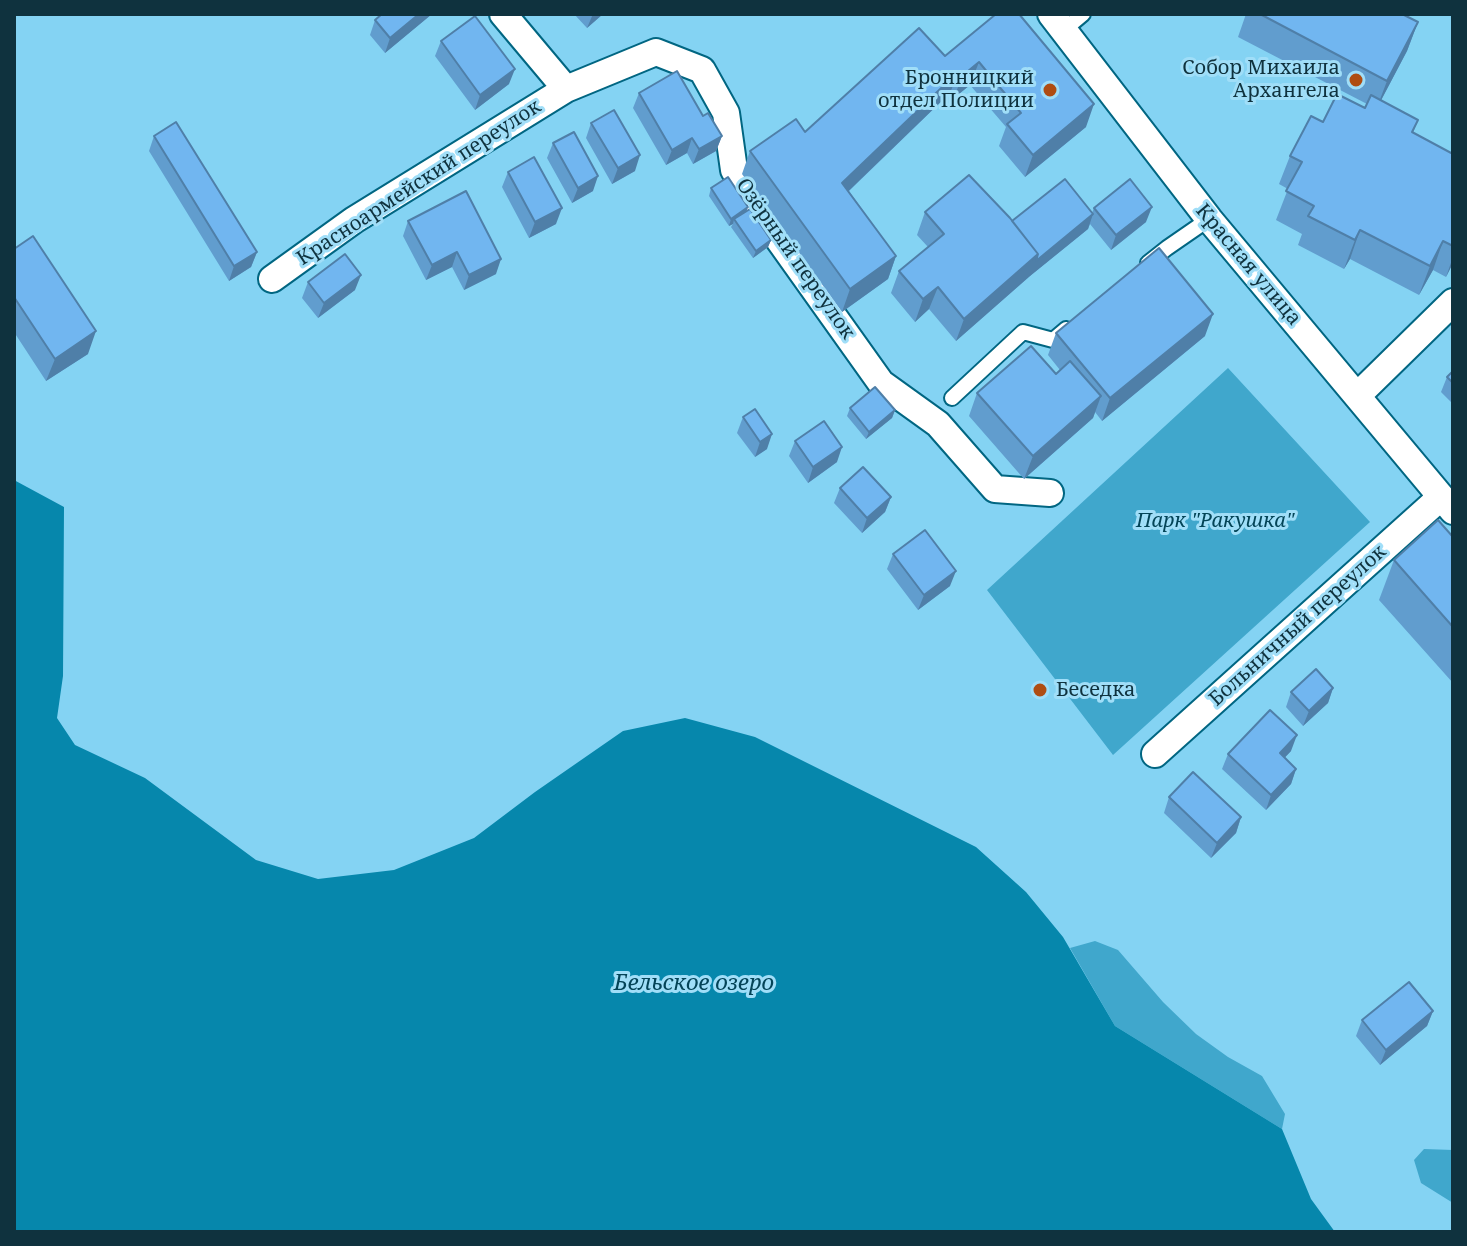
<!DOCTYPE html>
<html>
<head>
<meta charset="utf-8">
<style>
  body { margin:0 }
  #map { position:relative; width:1467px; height:1246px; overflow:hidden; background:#84d3f3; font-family:"Noto Serif",serif }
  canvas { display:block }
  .frame { position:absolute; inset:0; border:16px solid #0f323e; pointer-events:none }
</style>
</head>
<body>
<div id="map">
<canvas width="1467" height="1246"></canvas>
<div class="frame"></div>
</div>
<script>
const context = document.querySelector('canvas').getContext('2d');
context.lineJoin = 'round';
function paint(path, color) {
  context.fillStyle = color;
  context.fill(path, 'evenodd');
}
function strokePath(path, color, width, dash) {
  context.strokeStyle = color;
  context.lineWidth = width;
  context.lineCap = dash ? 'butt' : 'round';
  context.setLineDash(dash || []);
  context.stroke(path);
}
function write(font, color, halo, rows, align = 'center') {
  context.font = font + ' "Noto Serif",serif';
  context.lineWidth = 6;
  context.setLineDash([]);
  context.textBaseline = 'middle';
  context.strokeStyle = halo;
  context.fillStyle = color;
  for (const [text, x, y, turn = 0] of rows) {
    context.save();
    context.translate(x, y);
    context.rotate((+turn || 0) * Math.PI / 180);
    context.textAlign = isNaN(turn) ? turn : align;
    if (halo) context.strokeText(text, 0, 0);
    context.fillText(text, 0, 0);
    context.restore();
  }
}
paint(new Path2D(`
  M 1228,368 L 1370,522 L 1113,755 L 987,590 Z
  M 1095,941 L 1118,950 L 1163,1002 L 1196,1034 L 1228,1057 L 1262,1076 L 1285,1114 L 1282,1129 L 1115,1026 L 1070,948 Z
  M 1424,1149 L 1453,1150 L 1453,1203 L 1421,1183 L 1414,1160 Z`), '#40a7cc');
paint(new Path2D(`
  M 14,480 L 64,507 L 63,676 L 57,718 L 75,745 L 145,778 L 256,860 L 318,879 L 394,870 L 474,838 L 535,792 L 623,731 L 685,718 L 755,737 L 976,847 L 1026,892 L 1063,937 L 1115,1026 L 1282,1129 L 1311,1199 L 1335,1232 L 14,1232 Z`), '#0687ac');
const lane = new Path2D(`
  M 1064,30 L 1083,14
  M 1148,263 L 1167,248 L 1209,219
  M 952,398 L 1023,332 L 1053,340 L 1066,329`);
const street = new Path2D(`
  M 503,14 L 566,89
  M 1051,14 L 1209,219 L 1453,511
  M 272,279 L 354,220 L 566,89 L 656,52 L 702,70 L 726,113 L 734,170 L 752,202 L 881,383 L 938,424 L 995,489 L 1050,493
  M 1357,396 L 1453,302
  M 1155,754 L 1441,497`);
strokePath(lane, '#016682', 18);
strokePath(street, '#016682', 30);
strokePath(lane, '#fff', 14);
strokePath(street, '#fff', 26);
paint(new Path2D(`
  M 382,14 L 432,14 L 385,53 L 370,35 L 375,20 Z
  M 574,14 L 603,14 L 587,28 Z
  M 996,14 L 1086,127 L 1025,177 L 999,146 L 1006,127 L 970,85 L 954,98 L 950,93 L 849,191 L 896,256 L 888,279 L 842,312 L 742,174 L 750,151 L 805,132 L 945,56 Z
  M 1246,14 L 1402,14 L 1418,22 L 1407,51 L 1381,100 L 1418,120 L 1413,133 L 1453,154 L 1453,263 L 1446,277 L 1433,270 L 1419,295 L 1350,259 L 1344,269 L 1298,245 L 1302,234 L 1276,220 L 1288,189 L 1279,184 L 1290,156 L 1323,122 L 1365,108 L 1367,104 L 1238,37 Z
  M 441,41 L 509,84 L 475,110 L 435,56 Z
  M 639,93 L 703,116 L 722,136 L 716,151 L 693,164 L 687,153 L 666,165 L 633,108 Z
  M 591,123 L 635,171 L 612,184 L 586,138 Z
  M 154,136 L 257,252 L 251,267 L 229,281 L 149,151 Z
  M 553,143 L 593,191 L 572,203 L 547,158 Z
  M 508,172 L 556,224 L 529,238 L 502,187 Z
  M 711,188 L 747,211 L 771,240 L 768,247 L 753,258 L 731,227 L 733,224 L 729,226 L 709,196 Z
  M 1094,208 L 1146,222 L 1111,250 L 1090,224 L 1088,229 L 1030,276 L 956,341 L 929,309 L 915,322 L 891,293 L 899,271 L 928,247 L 917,235 L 925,212 L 1012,221 L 1092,213 Z
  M 408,221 L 496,274 L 464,290 L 452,267 L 426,280 L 403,236 Z
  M 14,249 L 88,354 L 46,381 L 14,332 Z
  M 308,282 L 355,290 L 318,318 L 302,298 Z
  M 1056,333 L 1205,336 L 1102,421 L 1095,412 L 1093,418 L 1024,479 L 969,416 L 977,393 L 1056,374 L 1060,370 L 1048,355 Z
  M 1453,371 L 1453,404 L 1441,392 L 1447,377 Z
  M 850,408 L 895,410 L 892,418 L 866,439 L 847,416 Z
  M 743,417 L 767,449 L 755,457 L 737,433 Z
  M 795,441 L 837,462 L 808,483 L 789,456 Z
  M 840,488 L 891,497 L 885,512 L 862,533 L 834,503 Z
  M 1453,537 L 1453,683 L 1379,600 L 1394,560 Z
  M 893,554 L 950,586 L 918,610 L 887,569 Z
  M 1333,688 L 1328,703 L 1303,726 L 1286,707 L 1291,692 Z
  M 1291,751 L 1284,758 L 1296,769 L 1291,784 L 1266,810 L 1222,769 L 1228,754 Z
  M 1169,797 L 1241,817 L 1236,833 L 1211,858 L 1164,813 Z
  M 1433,1011 L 1427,1026 L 1380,1065 L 1356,1036 L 1362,1020 Z`), '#619dce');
paint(new Path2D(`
  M 419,14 L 432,14 L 385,53 L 390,38 Z
  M 593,14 L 603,14 L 587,28 Z
  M 1418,22 L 1407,51 L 1376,110 L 1387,81 Z
  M 979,62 L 970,85 L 954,98 L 962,76 Z
  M 515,69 L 509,84 L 475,110 L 480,95 Z
  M 959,71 L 950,93 L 834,205 L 842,183 Z
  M 1094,104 L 1086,127 L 1025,177 L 1033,155 Z
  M 722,136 L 716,151 L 693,164 L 699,149 Z
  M 692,138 L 687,153 L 666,165 L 672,150 Z
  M 640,155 L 635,171 L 612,184 L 618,168 Z
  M 598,176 L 593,191 L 572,203 L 578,188 Z
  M 748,207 L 745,215 L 734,219 L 733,224 L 729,226 L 731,219 Z
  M 1152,207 L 1146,222 L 1111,250 L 1116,235 Z
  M 562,208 L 556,224 L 529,238 L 535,222 Z
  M 1093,214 L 1088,229 L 1030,276 L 956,341 L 964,319 L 1038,254 Z
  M 1360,230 L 1350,259 L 1344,269 L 1355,240 Z
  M 771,240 L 768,247 L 753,258 L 756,251 Z
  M 1443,241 L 1433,270 L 1419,295 L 1430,266 Z
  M 257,252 L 251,267 L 229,281 L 234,266 Z
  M 457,252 L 452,267 L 426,280 L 432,265 Z
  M 896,256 L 888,279 L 842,312 L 850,289 Z
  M 1453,257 L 1453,263 L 1446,277 Z
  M 501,259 L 496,274 L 464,290 L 469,275 Z
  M 361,275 L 355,290 L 318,318 L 324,303 Z
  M 938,287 L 929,309 L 915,322 L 923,299 Z
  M 1213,314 L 1205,336 L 1102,421 L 1110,398 Z
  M 96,331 L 88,354 L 46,381 L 55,359 Z
  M 1101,396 L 1093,418 L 1024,479 L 1033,456 Z
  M 895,410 L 892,418 L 866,439 L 869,432 Z
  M 772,434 L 767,449 L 755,457 L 760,442 Z
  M 842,447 L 837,462 L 808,483 L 813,467 Z
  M 891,497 L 885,512 L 862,533 L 867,518 Z
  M 956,571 L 950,586 L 918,610 L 924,595 Z
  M 1333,688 L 1328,703 L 1303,726 L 1309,711 Z
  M 1297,735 L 1291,751 L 1274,769 L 1280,753 Z
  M 1296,769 L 1291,784 L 1266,810 L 1271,795 Z
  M 1241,817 L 1236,833 L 1211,858 L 1217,843 Z
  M 1433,1011 L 1427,1026 L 1380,1065 L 1386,1050 Z`), '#4f7fa8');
const building = new Path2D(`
  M 382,14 L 419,14 L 390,38 L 375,20 Z
  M 996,14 L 1019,14 L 1094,104 L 1033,155 L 1007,124 L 1021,113 L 979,62 L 962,76 L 959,71 L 842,183 L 896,256 L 850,289 L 750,151 L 796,119 L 805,132 L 919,28 L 945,56 Z
  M 1260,14 L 1402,14 L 1418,22 L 1387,81 Z
  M 475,16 L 515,69 L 480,95 L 441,41 Z
  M 677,71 L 703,116 L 708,113 L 722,136 L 699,149 L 692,138 L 672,150 L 639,93 Z
  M 1337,94 L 1365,108 L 1371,95 L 1418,120 L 1412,132 L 1453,154 L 1453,246 L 1443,241 L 1430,266 L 1360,230 L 1355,240 L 1308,216 L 1314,206 L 1286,191 L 1302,162 L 1290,156 L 1311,116 L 1323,122 Z
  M 614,110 L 640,155 L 618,168 L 591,123 Z
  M 176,122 L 257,252 L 234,266 L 154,136 Z
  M 574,132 L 598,176 L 578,188 L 553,143 Z
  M 534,157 L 562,208 L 535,222 L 508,172 Z
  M 969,175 L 1010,218 L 1038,254 L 964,319 L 938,287 L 923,299 L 899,271 L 944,234 L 925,212 Z
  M 728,177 L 748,207 L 731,219 L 711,188 Z
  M 1065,179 L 1093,214 L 1036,261 L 1038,254 L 1012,221 Z
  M 1130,179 L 1152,207 L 1116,235 L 1094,208 Z
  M 466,191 L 501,259 L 469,275 L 457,252 L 432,265 L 408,221 Z
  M 750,209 L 771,240 L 756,251 L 734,219 Z
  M 33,236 L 96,331 L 55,359 L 14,297 L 14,249 Z
  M 1159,248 L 1213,314 L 1110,398 L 1056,333 Z
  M 345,254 L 361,275 L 324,303 L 308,282 Z
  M 1031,346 L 1056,374 L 1070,361 L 1101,396 L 1033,456 L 977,393 Z
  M 1453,371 L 1453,383 L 1447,377 Z
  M 875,387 L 895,410 L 869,432 L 850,408 Z
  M 755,409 L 772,434 L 760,442 L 743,417 Z
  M 824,421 L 842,447 L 813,467 L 795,441 Z
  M 863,467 L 891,497 L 867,518 L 840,488 Z
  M 1438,520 L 1453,537 L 1453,627 L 1394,560 Z
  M 925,530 L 956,571 L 924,595 L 893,554 Z
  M 1316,669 L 1333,688 L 1309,711 L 1291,692 Z
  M 1270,710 L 1297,735 L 1280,753 L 1296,769 L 1271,795 L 1228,754 Z
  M 1193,772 L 1241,817 L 1217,843 L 1169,797 Z
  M 1409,982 L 1433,1011 L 1386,1050 L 1362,1020 Z`);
paint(building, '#71b6f0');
strokePath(building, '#4f7fa8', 2);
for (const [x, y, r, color] of [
  [1356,80,8,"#af4d12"],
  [1050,90,8,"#af4d12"],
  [1040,690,8,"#af4d12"]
]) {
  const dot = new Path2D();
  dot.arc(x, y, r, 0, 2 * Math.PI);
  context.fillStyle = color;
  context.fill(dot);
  strokePath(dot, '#a0def8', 3);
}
write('20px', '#0f323e', '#a0def8', [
  ["Собор Михаила",1340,68],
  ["Архангела",1340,91],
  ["Бронницкий",1034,78],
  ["отдел Полиции",1034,101],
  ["Беседка",1056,690,"left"]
], 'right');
write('20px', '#0f323e', '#a0def8', [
  ["Красноармейский переулок",419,183,-33],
  ["Озёрный переулок",795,259,55],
  ["Красная улица",1248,265,50],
  ["Больничный переулок",1298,626,-42]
]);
write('italic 20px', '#034457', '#a0def8', [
  ["Парк \"Ракушка\"",1215,521]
]);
write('italic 22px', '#044458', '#a0def8', [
  ["Бельское озеро",694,984]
]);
</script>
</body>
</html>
